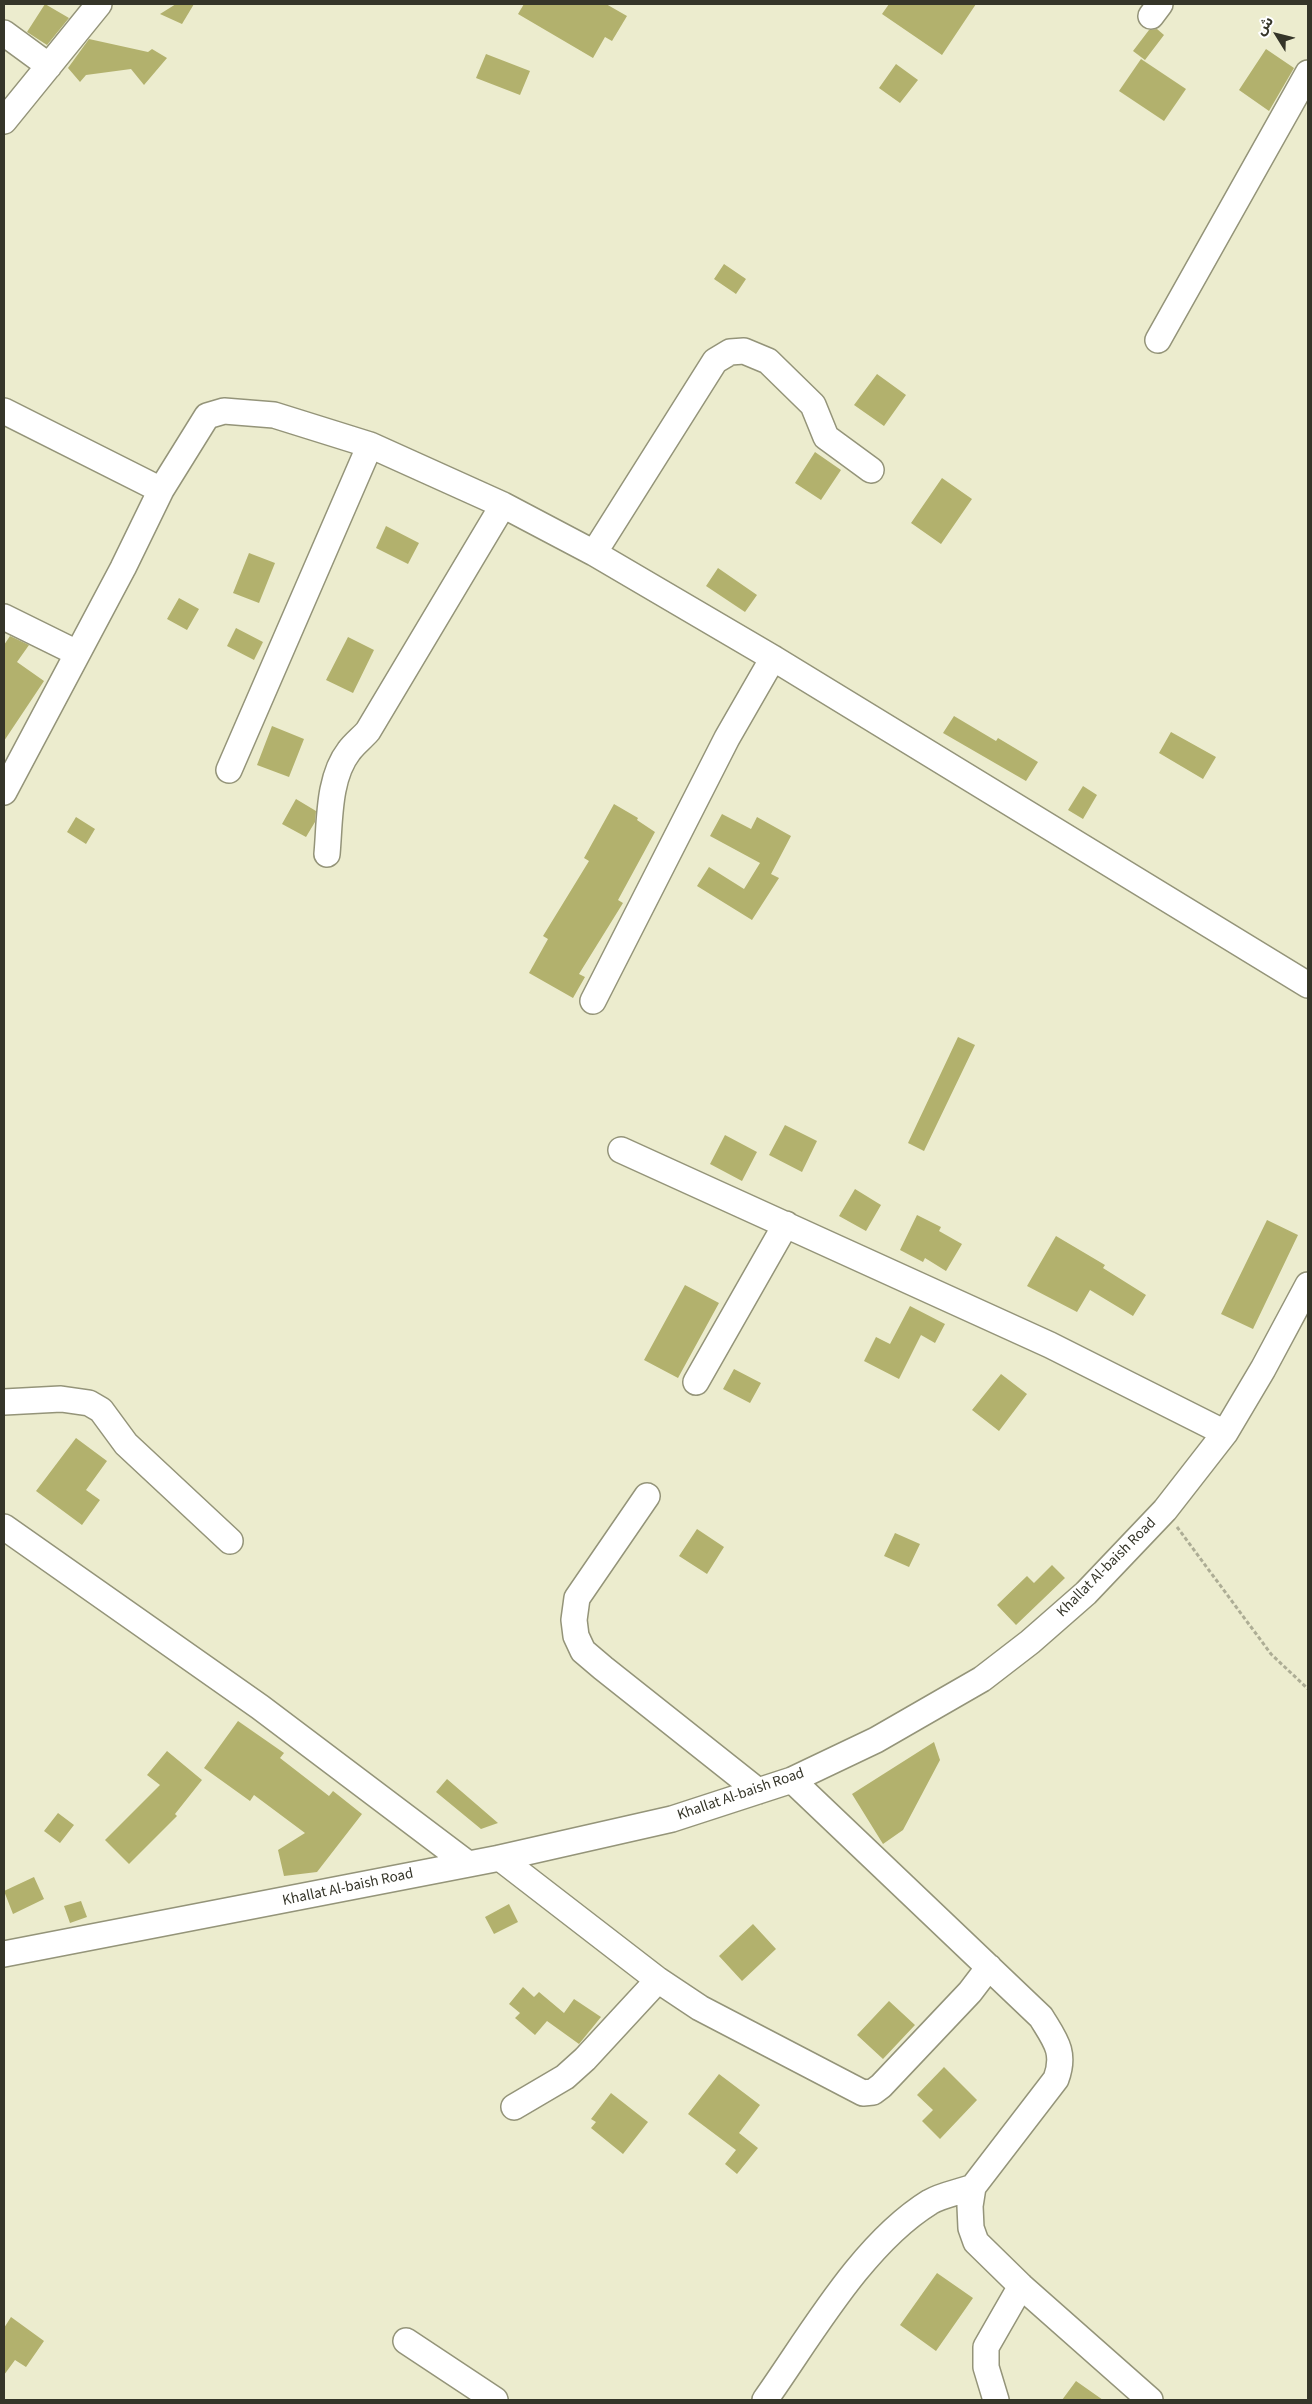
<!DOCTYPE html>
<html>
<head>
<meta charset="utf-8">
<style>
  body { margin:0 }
  #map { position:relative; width:1312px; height:2404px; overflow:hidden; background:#ececce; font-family:"Source Sans 3","Noto Sans Arabic",sans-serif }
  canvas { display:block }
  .frame { position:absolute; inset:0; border:5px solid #353529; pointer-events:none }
  .north { position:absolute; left:1252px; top:10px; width:50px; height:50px; -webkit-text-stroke:4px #fff; paint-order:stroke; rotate:306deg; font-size:14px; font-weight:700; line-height:20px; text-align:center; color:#353529 }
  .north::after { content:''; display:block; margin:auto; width:18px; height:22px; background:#353529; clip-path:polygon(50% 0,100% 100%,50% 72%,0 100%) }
</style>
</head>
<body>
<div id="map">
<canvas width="1312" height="2404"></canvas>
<div class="frame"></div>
<div class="north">ش</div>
</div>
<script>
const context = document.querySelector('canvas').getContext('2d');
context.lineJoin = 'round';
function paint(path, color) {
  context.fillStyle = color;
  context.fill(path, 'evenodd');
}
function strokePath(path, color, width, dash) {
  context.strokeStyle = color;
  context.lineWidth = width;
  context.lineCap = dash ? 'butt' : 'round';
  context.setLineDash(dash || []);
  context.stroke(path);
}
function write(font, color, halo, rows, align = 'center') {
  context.font = font + ' "Source Sans 3",sans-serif';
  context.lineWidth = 4;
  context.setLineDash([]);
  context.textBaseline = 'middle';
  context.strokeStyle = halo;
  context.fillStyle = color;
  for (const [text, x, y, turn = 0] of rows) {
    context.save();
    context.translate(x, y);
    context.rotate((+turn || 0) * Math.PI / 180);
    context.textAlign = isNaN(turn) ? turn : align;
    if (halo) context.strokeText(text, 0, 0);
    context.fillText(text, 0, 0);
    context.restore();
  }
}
paint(new Path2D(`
  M 45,4 L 69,18 L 47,45 L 27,32 Z
  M 176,4 L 194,4 L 182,24 L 160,14 Z
  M 524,4 L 606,4 L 627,16 L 612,41 L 605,37 L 593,58 L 518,14 Z
  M 889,4 L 976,4 L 942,55 L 882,14 Z
  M 1157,29 L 1164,35 L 1145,60 L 1133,51 L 1149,30 Z
  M 89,39 L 148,52 L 152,49 L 167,58 L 144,85 L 131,69 L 86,75 L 80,82 L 68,68 Z
  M 1266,49 L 1294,68 L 1269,111 L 1239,90 Z
  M 486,54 L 530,71 L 520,95 L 476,78 Z
  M 1141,59 L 1186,89 L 1164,121 L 1119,91 Z
  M 896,64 L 918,80 L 900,103 L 879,88 Z
  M 724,264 L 746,279 L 736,294 L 714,279 Z
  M 877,374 L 906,395 L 884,426 L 854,405 Z
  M 815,452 L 841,470 L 821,500 L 795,483 Z
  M 942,478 L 972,499 L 941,544 L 911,523 Z
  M 386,526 L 419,543 L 408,564 L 376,548 Z
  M 249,553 L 275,563 L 259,603 L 233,593 Z
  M 718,568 L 757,595 L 745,612 L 706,586 Z
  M 179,598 L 199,609 L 187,630 L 167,619 Z
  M 236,628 L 263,642 L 254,660 L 227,646 Z
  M 10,636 L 29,645 L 17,662 L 44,681 L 4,741 L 4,645 Z
  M 348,637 L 374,650 L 353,693 L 326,680 Z
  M 954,716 L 996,741 L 998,738 L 1038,762 L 1026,781 L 943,733 Z
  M 272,726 L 304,739 L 289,777 L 257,765 Z
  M 1171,732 L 1216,757 L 1203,779 L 1159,753 Z
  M 1083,786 L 1097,795 L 1083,819 L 1068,810 Z
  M 296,799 L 316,811 L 315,822 L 306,837 L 282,824 Z
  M 614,804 L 638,818 L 637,820 L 655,832 L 618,900 L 623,903 L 579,974 L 585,977 L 573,998 L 529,973 L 548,939 L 543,936 L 589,861 L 584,858 Z
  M 722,814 L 751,829 L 757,817 L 791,836 L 771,874 L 779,878 L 752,920 L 697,886 L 709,867 L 744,889 L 760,863 L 710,836 Z
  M 76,817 L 95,829 L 86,844 L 67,832 Z
  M 958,1037 L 975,1045 L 924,1151 L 908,1143 Z
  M 785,1125 L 817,1141 L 802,1172 L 769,1155 Z
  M 725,1135 L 757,1152 L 742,1181 L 710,1164 Z
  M 855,1189 L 881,1205 L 866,1231 L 839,1216 Z
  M 917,1215 L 941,1227 L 939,1231 L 962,1244 L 946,1271 L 925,1258 L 923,1262 L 900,1250 Z
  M 1267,1220 L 1298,1235 L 1253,1329 L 1221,1314 Z
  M 1056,1236 L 1105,1265 L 1103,1268 L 1146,1295 L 1133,1316 L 1090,1290 L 1077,1312 L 1027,1286 Z
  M 685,1285 L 719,1303 L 678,1378 L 644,1360 Z
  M 910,1306 L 945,1324 L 935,1343 L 921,1335 L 899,1379 L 864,1361 L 876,1337 L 890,1344 Z
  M 734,1369 L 761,1383 L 750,1403 L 723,1389 Z
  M 1001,1374 L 1027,1394 L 999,1431 L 972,1410 Z
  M 76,1438 L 107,1461 L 86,1490 L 100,1500 L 82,1525 L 36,1491 Z
  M 697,1529 L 724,1547 L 707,1574 L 679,1556 Z
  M 895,1533 L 920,1544 L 909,1567 L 884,1556 Z
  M 1052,1565 L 1065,1578 L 1016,1625 L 997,1605 L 1027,1576 L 1034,1583 Z
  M 238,1721 L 284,1753 L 280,1758 L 329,1796 L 333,1791 L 362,1814 L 317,1872 L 284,1876 L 278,1850 L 305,1833 L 254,1795 L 250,1801 L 204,1768 Z
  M 934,1742 L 940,1760 L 903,1830 L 883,1844 L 852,1794 Z
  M 167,1751 L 202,1780 L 175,1814 L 177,1816 L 129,1864 L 105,1840 L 160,1785 L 147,1775 Z
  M 447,1779 L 498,1823 L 481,1829 L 436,1792 Z
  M 58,1813 L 74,1825 L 60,1843 L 44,1831 Z
  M 34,1877 L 44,1899 L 13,1914 L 4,1891 Z
  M 81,1901 L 87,1917 L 70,1923 L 64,1906 Z
  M 509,1904 L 518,1922 L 494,1934 L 485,1917 Z
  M 753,1924 L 776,1949 L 742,1981 L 719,1956 Z
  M 523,1987 L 534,1997 L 539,1992 L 564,2013 L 574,1999 L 601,2017 L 579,2044 L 547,2021 L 535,2035 L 515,2018 L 520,2013 L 509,2004 Z
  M 889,2001 L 915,2025 L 883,2059 L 857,2035 Z
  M 944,2067 L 977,2100 L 940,2139 L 922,2121 L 933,2110 L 917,2095 Z
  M 719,2074 L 760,2105 L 739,2133 L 758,2148 L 737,2174 L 725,2164 L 736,2150 L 688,2114 Z
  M 611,2093 L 648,2122 L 623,2154 L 591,2128 L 596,2122 L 591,2119 Z
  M 937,2273 L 973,2298 L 936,2351 L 900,2325 Z
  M 11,2317 L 44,2341 L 26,2367 L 15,2360 L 4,2375 L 4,2328 Z
  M 1076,2381 L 1103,2400 L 1062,2400 Z`), '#b2b16d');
const minor = new Path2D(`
  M 1151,16 L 1160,4
  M 4,33 L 49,66
  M 4,121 L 99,4
  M 1158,340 L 1308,73
  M 4,411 L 161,490
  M 370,445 L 503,505 L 594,553 L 773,658 L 1308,985
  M 594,553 L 715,361 L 730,352 L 744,351 L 768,361 L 813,405 L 826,437 L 871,470
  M 4,617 L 77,653
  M 4,792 L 123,568 L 161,490 L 207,416 L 224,411 L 274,415 L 370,445 L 229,770
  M 327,854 C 330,821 328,778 349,751 C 354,744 362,738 368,731 L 503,505
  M 593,1001 L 727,738 L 773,658
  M 621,1150 L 1050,1345 L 1225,1433
  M 696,1382 L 786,1224
  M 4,1402 L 61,1399 L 89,1403 L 101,1410 L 126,1444 L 230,1541
  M 647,1496 L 577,1598 L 574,1620 L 576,1636 L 583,1651 L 603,1668 L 758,1791
  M 4,1527 L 260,1707 L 468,1864
  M 792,1780 L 1041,2017 C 1055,2040 1066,2052 1056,2079 L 973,2187 L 970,2206 L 971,2228 L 976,2242 L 1021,2286 L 1150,2400
  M 500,1858 L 658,1980 L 700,2008 L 863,2093 L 873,2092 L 881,2086 L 970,1992 L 989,1967
  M 4,1954 L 500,1858 L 672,1819 L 792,1780 L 876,1740 L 982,1679 L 1030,1642 L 1086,1593 L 1165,1510 L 1225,1433 L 1263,1369 L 1308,1285
  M 514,2107 L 565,2077 L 585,2059 L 658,1980
  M 406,2341 L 495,2400
  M 765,2400 C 811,2335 862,2244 930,2202 C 942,2195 960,2192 973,2187
  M 996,2400 L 986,2367 L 986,2347 L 1021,2286`);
strokePath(minor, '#949479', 28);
strokePath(new Path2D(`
  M 1177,1527 L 1271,1654 L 1308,1689`), '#adad95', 3, [4, 2.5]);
strokePath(minor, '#fff', 25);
write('15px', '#353529', '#fff', [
  ["Khallat Al-baish Road",1107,1568,-45],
  ["Khallat Al-baish Road",741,1795,-19],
  ["Khallat Al-baish Road",348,1888,-12]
]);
</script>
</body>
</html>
